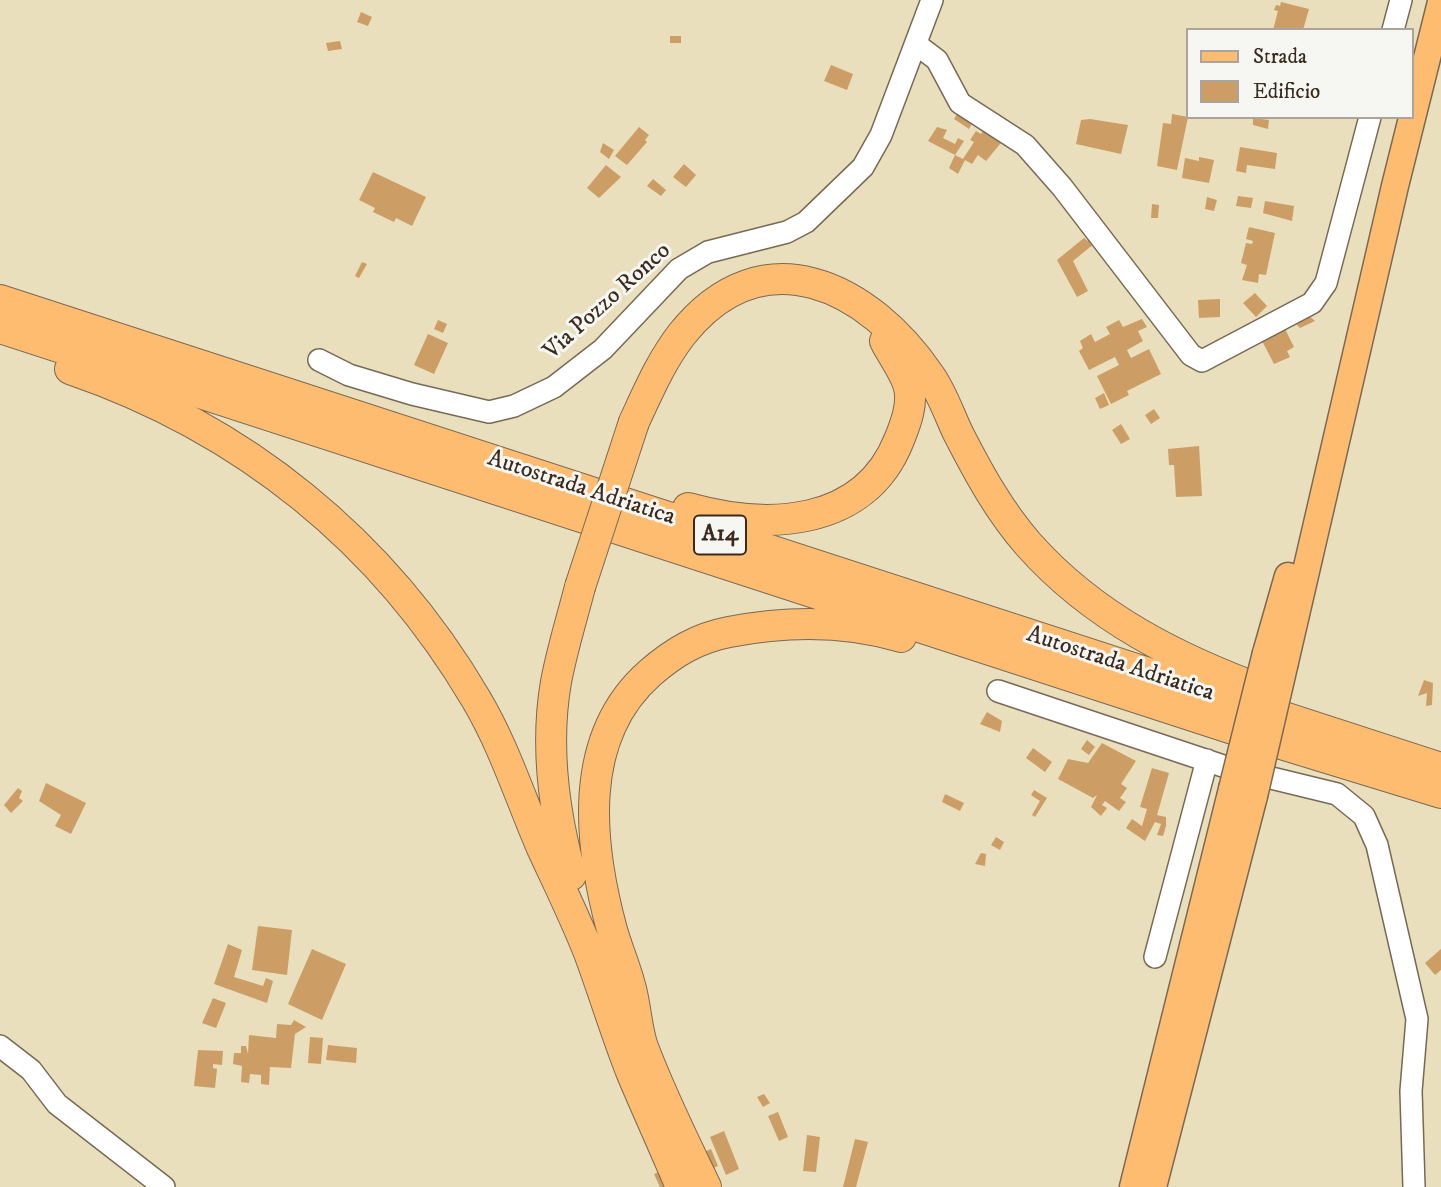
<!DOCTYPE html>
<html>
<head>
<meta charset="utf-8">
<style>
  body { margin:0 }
  #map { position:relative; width:1441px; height:1187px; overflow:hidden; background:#e9dfbc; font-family:"IM FELL DW Pica",serif }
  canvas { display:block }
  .legend { position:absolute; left:1186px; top:28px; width:228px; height:91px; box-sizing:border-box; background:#f6f6f2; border:2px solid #aba49d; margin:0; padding:9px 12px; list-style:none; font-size:21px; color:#3b2a1e }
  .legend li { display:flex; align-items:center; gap:14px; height:35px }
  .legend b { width:35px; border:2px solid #aba49d }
</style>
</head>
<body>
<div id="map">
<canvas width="1441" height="1187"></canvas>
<ul class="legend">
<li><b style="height:9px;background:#febc70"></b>Strada</li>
<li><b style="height:19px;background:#cc9e66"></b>Edificio</li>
</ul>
</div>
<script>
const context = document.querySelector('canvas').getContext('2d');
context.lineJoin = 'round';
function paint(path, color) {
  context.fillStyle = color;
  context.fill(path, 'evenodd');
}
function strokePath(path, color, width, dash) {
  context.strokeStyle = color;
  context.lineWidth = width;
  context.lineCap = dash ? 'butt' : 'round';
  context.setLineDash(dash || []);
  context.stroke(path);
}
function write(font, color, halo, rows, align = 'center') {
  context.font = font + ' "IM FELL DW Pica",serif';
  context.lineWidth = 6;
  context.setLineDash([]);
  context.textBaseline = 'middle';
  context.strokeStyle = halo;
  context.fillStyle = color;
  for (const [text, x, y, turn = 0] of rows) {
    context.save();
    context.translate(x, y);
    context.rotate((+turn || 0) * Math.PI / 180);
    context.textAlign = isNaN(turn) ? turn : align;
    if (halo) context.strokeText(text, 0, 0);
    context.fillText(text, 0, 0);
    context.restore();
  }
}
paint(new Path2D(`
  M 1281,2 L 1309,9 L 1303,30 L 1273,30 L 1278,11 L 1274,10 L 1276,5 L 1280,6 Z
  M 361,12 L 372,17 L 368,26 L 357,22 Z
  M 670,36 L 681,36 L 681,43 L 670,43 Z
  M 340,41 L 342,49 L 328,51 L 326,43 Z
  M 831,65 L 853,74 L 847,90 L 824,81 Z
  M 960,109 L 975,118 L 969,129 L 954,119 Z
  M 1172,114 L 1188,117 L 1177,170 L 1157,166 L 1163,123 L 1171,124 Z
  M 1253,118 L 1269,120 L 1268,129 L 1253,125 Z
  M 1090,119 L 1128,125 L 1121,154 L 1076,144 L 1081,120 Z
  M 987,125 L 1005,138 L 986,161 L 978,155 L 972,164 L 965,160 L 958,174 L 949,168 L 955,155 L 963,159 L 974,142 L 970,140 L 976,131 L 981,134 Z
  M 639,127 L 649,135 L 645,140 L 647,142 L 627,165 L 615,156 Z
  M 937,127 L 947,130 L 943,138 L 955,144 L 958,138 L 964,141 L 955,155 L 928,141 Z
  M 603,143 L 614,150 L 609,159 L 600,152 Z
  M 1240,147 L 1277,153 L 1275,169 L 1247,165 L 1246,173 L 1236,171 Z
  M 1199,157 L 1214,160 L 1209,183 L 1182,178 L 1185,158 L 1199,161 Z
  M 684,164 L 696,175 L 686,187 L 673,177 Z
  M 606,165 L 621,177 L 599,198 L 587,188 Z
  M 373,172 L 426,197 L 412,226 L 396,218 L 394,222 L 373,212 L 375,208 L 359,200 Z
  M 653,179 L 666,190 L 661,196 L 647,186 Z
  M 1238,196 L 1253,198 L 1251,208 L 1236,206 Z
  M 1207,197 L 1217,200 L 1214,211 L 1205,209 Z
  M 1265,201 L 1294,206 L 1292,221 L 1263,213 Z
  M 1152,204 L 1159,205 L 1158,218 L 1151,218 Z
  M 1249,227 L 1275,233 L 1266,275 L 1259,274 L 1258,283 L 1242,280 L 1247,265 L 1241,263 L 1246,243 L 1252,244 L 1253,241 L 1246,239 Z
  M 1084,238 L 1088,241 L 1092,238 L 1095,243 L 1073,261 L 1088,291 L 1077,297 L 1057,260 Z
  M 362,262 L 367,264 L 359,278 L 355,276 Z
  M 1255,293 L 1267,306 L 1256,317 L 1243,303 Z
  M 1220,299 L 1220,317 L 1199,318 L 1198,300 Z
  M 1306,313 L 1315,321 L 1300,328 L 1292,320 Z
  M 1142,319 L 1147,327 L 1138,331 L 1143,341 L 1127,350 L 1131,358 L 1149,349 L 1161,374 L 1127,391 L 1129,395 L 1111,404 L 1097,376 L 1119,365 L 1115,357 L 1089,370 L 1079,351 L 1083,348 L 1080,341 L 1091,334 L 1095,342 L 1110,334 L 1106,327 L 1119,320 L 1123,327 Z
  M 438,320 L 447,324 L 443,333 L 434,329 Z
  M 1283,325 L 1294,347 L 1287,351 L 1290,357 L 1274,364 L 1260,337 Z
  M 428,334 L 448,343 L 434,374 L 414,365 Z
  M 1104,393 L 1109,405 L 1100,409 L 1095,398 Z
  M 1154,409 L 1160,418 L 1151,424 L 1145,415 Z
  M 1121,424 L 1130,439 L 1121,444 L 1112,430 Z
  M 1199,446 L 1202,496 L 1176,497 L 1174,465 L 1169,465 L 1168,449 Z
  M 1424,680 L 1433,683 L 1432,705 L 1426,706 L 1427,693 L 1418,696 Z
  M 987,712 L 1002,721 L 1000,732 L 980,724 Z
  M 1087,740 L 1095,747 L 1089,755 L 1081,749 Z
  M 1102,743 L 1136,761 L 1121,784 L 1127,788 L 1120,798 L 1126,802 L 1119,811 L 1105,801 L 1102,805 L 1107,808 L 1101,816 L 1091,807 L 1097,795 L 1093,798 L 1058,779 L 1068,759 L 1088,763 Z
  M 1033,748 L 1052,762 L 1045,772 L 1026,758 Z
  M 1152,768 L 1169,773 L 1157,815 L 1166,817 L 1166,826 L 1163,836 L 1157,835 L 1161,824 L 1155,822 L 1145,841 L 1126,828 L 1132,819 L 1142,826 L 1147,809 L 1140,807 Z
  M 46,783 L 86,803 L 71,834 L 55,826 L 61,815 L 39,801 Z
  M 18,788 L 22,791 L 19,798 L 23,801 L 11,813 L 4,805 Z
  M 1034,790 L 1047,798 L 1035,817 L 1032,815 L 1040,801 L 1031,795 Z
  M 945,794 L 964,803 L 960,811 L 942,802 Z
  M 996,837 L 1004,842 L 1000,850 L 991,845 Z
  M 981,853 L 986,854 L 985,866 L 975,864 Z
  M 258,926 L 292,930 L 287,975 L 252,970 Z
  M 228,944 L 242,950 L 234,977 L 263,986 L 266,978 L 273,981 L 267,1003 L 214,984 Z
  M 312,949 L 346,964 L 322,1020 L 288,1004 Z
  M 1441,949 L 1441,970 L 1435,975 L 1425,963 Z
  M 213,998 L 226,1003 L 216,1028 L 202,1023 Z
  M 294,1020 L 306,1027 L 295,1034 L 291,1068 L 270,1067 L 269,1085 L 261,1084 L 261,1075 L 250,1074 L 249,1083 L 241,1082 L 242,1066 L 233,1064 L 234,1053 L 241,1053 L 241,1046 L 246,1046 L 248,1054 L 249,1035 L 276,1038 L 277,1024 L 291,1025 Z
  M 310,1037 L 323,1038 L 321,1064 L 308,1063 Z
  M 328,1045 L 357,1048 L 356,1063 L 326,1060 Z
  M 198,1050 L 223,1051 L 222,1065 L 213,1064 L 213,1068 L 217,1069 L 215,1088 L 194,1086 Z
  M 764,1094 L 770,1103 L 763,1107 L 757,1097 Z
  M 778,1112 L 788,1137 L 779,1141 L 768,1116 Z
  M 724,1131 L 739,1169 L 726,1175 L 710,1137 Z
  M 807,1135 L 820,1137 L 816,1172 L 803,1171 Z
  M 855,1139 L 868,1142 L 856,1187 L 843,1187 Z
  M 711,1149 L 718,1166 L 669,1187 L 660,1187 L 654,1174 Z`), '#cc9e66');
const minor = new Path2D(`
  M 1393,30 L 1401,0
  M 916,44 L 937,60 L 960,103 L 1025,145 L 1062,187 L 1191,355 L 1202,361 L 1312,303 L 1326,283 L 1370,117
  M 319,360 L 349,375 L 412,394 L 489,412 L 514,406 L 554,387 L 603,349 L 679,269 L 708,252 L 787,232 L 806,222 L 863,167 L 881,135 L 932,0
  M 998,691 L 1226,767 L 1337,794 L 1364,816 L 1377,845 L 1417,1019 L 1411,1091 L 1414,1187
  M 1155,957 L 1207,760
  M 0,1046 L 31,1070 L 57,1104 L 164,1187`);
const major = new Path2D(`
  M 1266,653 L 1288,576
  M 1285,662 L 1395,186 L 1441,2
  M 1133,1187 L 1232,789
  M 1153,1187 L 1254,796`);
const highway = new Path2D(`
  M 0,300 L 1441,768
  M 0,328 L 1242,732 L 1441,793
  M 70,369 C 243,428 383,541 476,699 C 503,744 520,797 541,846 C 557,881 575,917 589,953 C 604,993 616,1034 632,1074 C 648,1112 665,1149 681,1187
  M 634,422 C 648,392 661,361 682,334 C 763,233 869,286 930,376 C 942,393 949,414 958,433 C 978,472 999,511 1029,545 C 1094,618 1179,660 1270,693
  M 688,508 C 766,530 864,528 899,440 C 906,423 914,402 908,384 C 903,369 892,355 885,341
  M 571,875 C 554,813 545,745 556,682 C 562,650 572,618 580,587
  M 706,1187 C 684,1141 661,1095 643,1047 C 636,1027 636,1005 630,985 C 625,966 617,948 612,930 C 589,845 576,738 650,673 C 674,652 698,638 729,632 C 786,621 844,620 901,637`);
strokePath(minor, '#786955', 24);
strokePath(major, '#786955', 29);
strokePath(highway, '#786955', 32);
strokePath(minor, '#fff', 21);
strokePath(major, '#febc70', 26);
strokePath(highway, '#febc70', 30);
const majorBridge = new Path2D(`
  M 1232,789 L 1266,653
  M 1254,796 L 1285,662`);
const highwayBridge = new Path2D(`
  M 580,587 L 634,422`);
strokePath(majorBridge, '#786955', 29, []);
strokePath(highwayBridge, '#786955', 32, []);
strokePath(majorBridge, '#febc70', 26);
strokePath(highwayBridge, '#febc70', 30);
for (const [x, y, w] of [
  [720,535,52]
]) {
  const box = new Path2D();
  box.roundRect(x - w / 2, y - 19.5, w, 39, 5);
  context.fillStyle = '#f6f6f2';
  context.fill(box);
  strokePath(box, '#3b2a1e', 2);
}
write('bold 23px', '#3b2a1e', null, [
  ["A14",720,535]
]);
write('24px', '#3b2a1e', '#f6f6f2', [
  ["Via Pozzo Ronco",608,302,-42],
  ["Autostrada Adriatica",581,489,18],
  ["Autostrada Adriatica",1120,665,18]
]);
</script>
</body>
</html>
